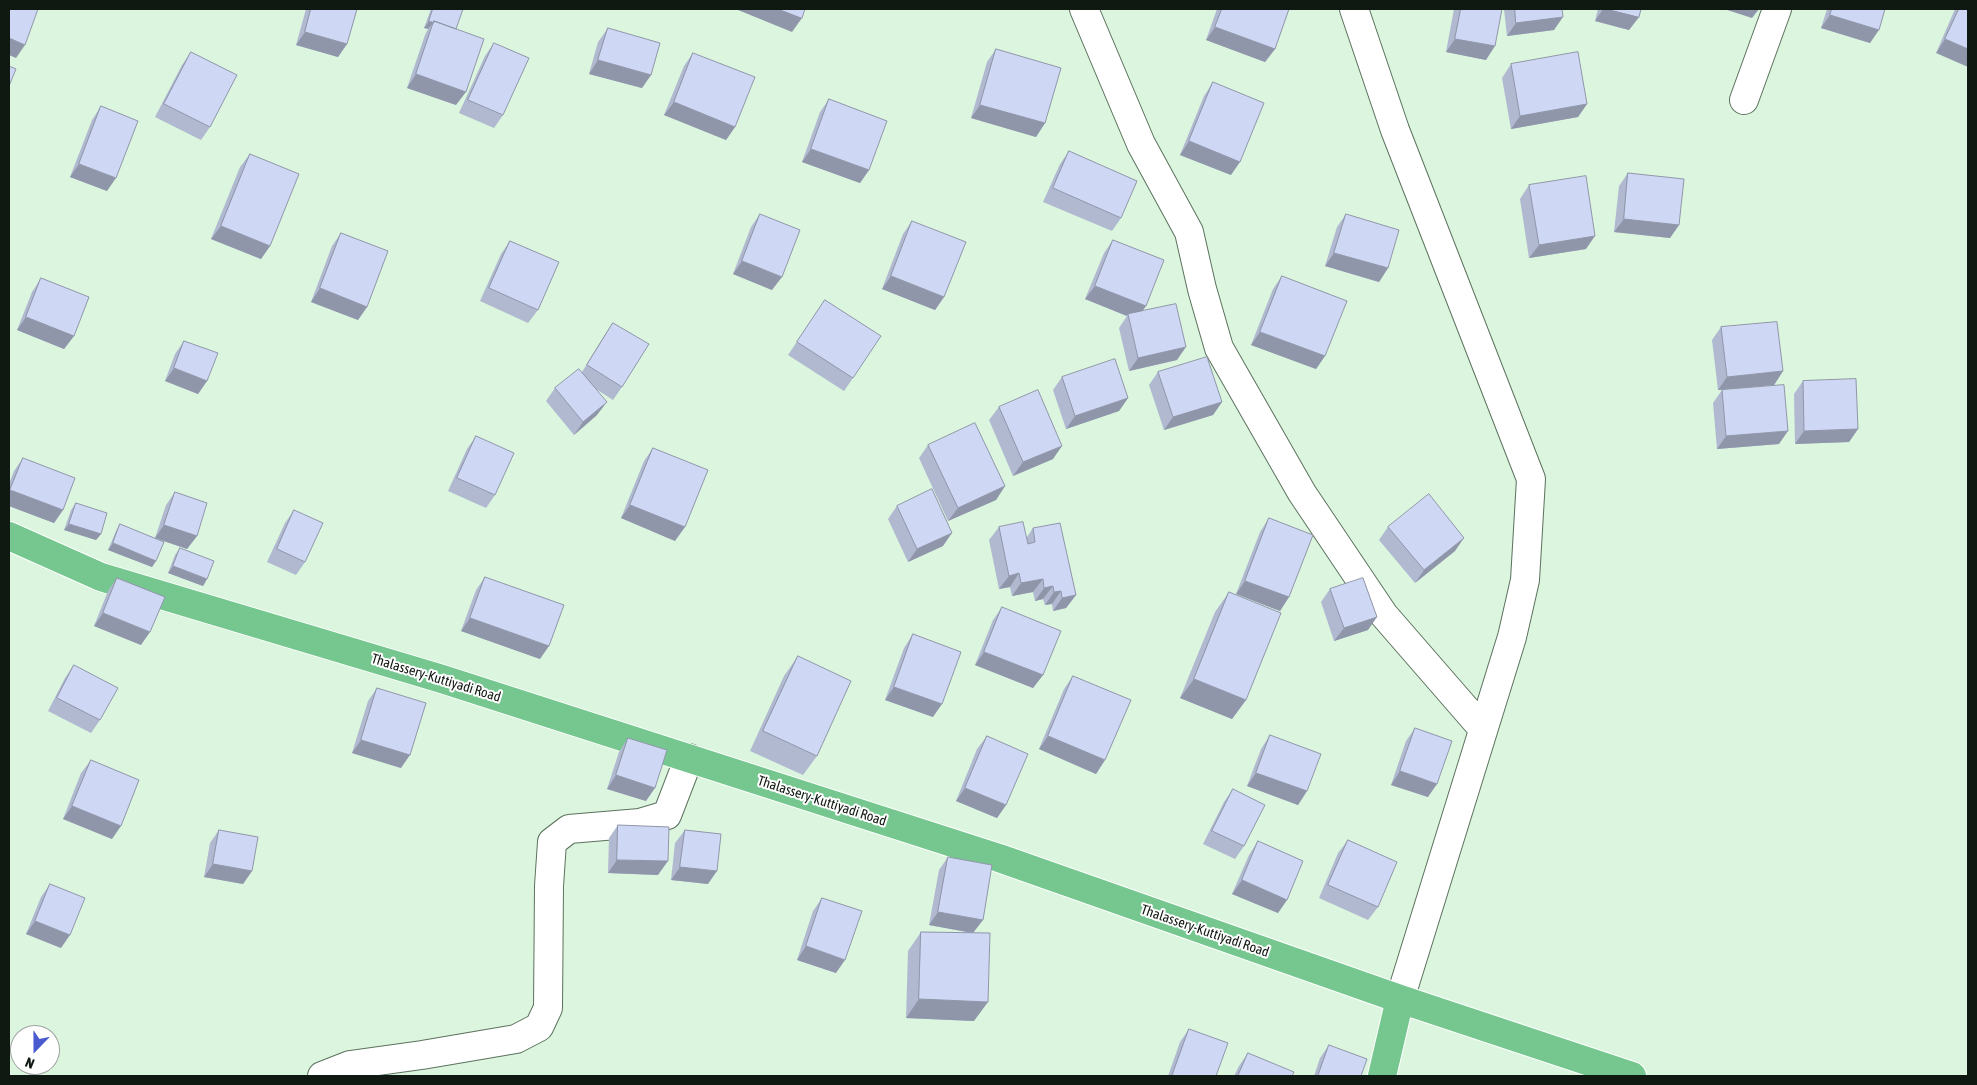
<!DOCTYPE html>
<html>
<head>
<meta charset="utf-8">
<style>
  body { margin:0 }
  #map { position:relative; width:1977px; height:1085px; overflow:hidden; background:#dbf5de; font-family:"Asap Condensed",sans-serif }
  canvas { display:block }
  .frame { position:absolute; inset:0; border:10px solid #101911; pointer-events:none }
  .north { position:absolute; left:10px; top:1025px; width:50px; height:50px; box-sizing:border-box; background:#fff; border:1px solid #9fa3a0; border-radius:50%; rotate:202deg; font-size:14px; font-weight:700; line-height:20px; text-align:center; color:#101911 }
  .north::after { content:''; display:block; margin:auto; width:18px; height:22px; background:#4a5bd0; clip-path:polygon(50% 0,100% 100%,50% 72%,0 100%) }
</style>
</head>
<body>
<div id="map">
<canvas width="1977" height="1085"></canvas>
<div class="frame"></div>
<div class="north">N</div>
</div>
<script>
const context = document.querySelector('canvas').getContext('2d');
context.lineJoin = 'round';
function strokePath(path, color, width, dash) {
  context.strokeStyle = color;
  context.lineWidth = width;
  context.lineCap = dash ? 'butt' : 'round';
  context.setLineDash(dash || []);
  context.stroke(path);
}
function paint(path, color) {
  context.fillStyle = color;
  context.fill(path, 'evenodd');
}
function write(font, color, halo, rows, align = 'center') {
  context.font = font + ' "Asap Condensed",sans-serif';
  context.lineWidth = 4;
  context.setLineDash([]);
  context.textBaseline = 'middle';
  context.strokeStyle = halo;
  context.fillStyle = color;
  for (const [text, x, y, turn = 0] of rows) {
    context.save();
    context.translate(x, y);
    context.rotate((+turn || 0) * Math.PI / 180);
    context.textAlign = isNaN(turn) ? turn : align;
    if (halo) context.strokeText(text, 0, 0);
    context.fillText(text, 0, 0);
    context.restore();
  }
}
const minor = new Path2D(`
  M 1084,9 L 1141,144 L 1189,232 L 1202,289 L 1219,348 L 1302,493 L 1384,615 L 1483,729
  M 1354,9 L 1395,130 L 1531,479 L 1525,580 L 1512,637 L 1400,999
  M 1744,100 L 1777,9
  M 322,1076 L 350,1065 L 422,1055 L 516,1039 L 539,1027 L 548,1008 L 549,886 L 552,842 L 569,829 L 640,823 L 667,815 L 689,758`);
const major = new Path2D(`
  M 9,536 L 101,577 L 442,679 L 999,858 L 1400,999 L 1632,1076
  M 1382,1076 L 1400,999`);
strokePath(minor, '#5c725e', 30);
strokePath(major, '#fff', 30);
strokePath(minor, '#fff', 28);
strokePath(major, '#75c78f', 28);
paint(new Path2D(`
  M 306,9 L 357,9 L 347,44 L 338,57 L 296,45 Z
  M 431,9 L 462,9 L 456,29 L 456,105 L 407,88 L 425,35 L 428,29 L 424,28 Z
  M 1217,9 L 1289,9 L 1275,49 L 1265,62 L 1206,40 Z
  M 1454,9 L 1502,9 L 1486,60 L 1446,52 Z
  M 1504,9 L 1562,9 L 1554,30 L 1507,36 Z
  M 1598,9 L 1641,9 L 1639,17 L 1629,30 L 1595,21 Z
  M 1827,9 L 1885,9 L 1870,43 L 1821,28 Z
  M 1955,9 L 1968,9 L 1936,53 Z
  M 608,28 L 651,75 L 642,88 L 589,74 L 598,42 Z
  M 494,43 L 503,115 L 494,128 L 459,113 L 485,56 Z
  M 996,49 L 1045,123 L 1036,137 L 971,118 L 987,62 Z
  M 191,52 L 210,127 L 201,140 L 155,117 L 182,65 Z
  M 693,53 L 735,127 L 726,140 L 664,115 L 684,66 Z
  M 1511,64 L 1587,104 L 1578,117 L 1511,129 L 1502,78 Z
  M 1213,82 L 1231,175 L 1180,155 L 1204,96 Z
  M 829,99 L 869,170 L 860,183 L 802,162 L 820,112 Z
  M 101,106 L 107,191 L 70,177 L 92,120 Z
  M 1069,151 L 1121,218 L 1112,231 L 1043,202 L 1060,164 Z
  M 250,154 L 270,246 L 261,259 L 211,239 L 240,167 Z
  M 1628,173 L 1679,225 L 1670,238 L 1614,232 L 1619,186 Z
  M 1529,185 L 1586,249 L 1529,258 L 1520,199 Z
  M 760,214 L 772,290 L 733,274 L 751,227 Z
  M 1346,214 L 1388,268 L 1379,282 L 1325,266 L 1337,227 Z
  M 912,221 L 944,297 L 935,310 L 882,289 L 903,234 Z
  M 341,233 L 367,307 L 358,320 L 311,302 L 332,246 Z
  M 1113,240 L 1146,306 L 1142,311 L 1177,360 L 1129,371 L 1119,328 L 1127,316 L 1085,299 L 1104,253 Z
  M 510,241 L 538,310 L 528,323 L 480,301 L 501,254 Z
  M 1282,276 L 1325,356 L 1316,369 L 1251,345 L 1273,289 Z
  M 41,278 L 74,336 L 64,349 L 17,330 L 32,292 Z
  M 825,300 L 853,378 L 844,391 L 788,355 Z
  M 613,323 L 622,387 L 613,400 L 596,389 L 597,415 L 574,435 L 546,401 L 555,388 L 582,372 L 604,336 Z
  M 1721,327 L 1783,371 L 1774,385 L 1718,390 L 1712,340 Z
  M 184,341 L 207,381 L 198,394 L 165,381 L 175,354 Z
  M 1158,372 L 1222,402 L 1213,415 L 1164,430 L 1149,385 Z
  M 1062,377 L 1128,398 L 1119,411 L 1066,429 L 1053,390 Z
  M 1803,381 L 1858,429 L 1849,442 L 1795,444 L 1794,394 Z
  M 1722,390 L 1779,444 L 1717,449 L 1713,403 Z
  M 999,407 L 1053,459 L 1013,476 L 989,420 Z
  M 476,436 L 495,495 L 486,508 L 448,491 L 467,449 Z
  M 928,445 L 1005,486 L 996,500 L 948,521 L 919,458 Z
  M 653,448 L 675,541 L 621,518 L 644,461 Z
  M 23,458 L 63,510 L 54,523 L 9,506 L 9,484 L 14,471 Z
  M 175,492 L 197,536 L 187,549 L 155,538 L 166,505 Z
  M 76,503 L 101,534 L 96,540 L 64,530 L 71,510 Z
  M 897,506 L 943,546 L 908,562 L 888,519 Z
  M 294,510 L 305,562 L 296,575 L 267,562 L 285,523 Z
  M 1269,518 L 1289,597 L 1280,611 L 1236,594 L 1260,532 Z
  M 120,524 L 156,561 L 152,567 L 108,550 L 116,531 Z
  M 999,527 L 1027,537 L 1033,528 L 1076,595 L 1066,608 L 1053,611 L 1052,604 L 1045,605 L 1043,599 L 1035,601 L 1033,592 L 1012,596 L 1010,587 L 999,589 L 989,540 Z
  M 1388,527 L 1455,551 L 1415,583 L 1379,540 Z
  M 180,548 L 207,579 L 203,586 L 168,573 L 175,555 Z
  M 485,577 L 540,659 L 461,631 L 476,590 Z
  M 117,578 L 141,645 L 94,626 L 108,591 Z
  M 1330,589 L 1368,630 L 1334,641 L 1321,602 Z
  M 1229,592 L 1246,700 L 1232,719 L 1180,698 L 1215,612 Z
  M 1002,607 L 1043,675 L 1033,688 L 975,665 L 993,620 Z
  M 913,634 L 933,717 L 885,700 L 904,648 Z
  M 798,656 L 817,756 L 803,775 L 750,751 L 784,676 Z
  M 74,665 L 100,720 L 91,733 L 48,711 L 65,678 Z
  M 1073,676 L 1105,760 L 1096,774 L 1039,749 L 1064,689 Z
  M 377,688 L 401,768 L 352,753 L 368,701 Z
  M 1415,728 L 1428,797 L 1391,785 L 1406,741 Z
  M 1270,735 L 1307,791 L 1298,805 L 1247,786 L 1261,749 Z
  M 987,736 L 1006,805 L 997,818 L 956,801 L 977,749 Z
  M 628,738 L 646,801 L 607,789 L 619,752 Z
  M 91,760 L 112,839 L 63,819 L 81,773 Z
  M 1233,789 L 1244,846 L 1235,859 L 1203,844 L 1224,802 Z
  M 618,825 L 658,875 L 608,873 L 609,838 Z
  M 219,830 L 252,871 L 243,884 L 204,877 L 210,843 Z
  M 685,830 L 708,884 L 671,880 L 675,843 Z
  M 1348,840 L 1378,907 L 1368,920 L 1319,898 L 1338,853 Z
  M 1258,841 L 1287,900 L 1278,913 L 1232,894 L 1249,855 Z
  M 948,857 L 974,933 L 974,1021 L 906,1018 L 908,951 L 921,932 L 972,933 L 929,925 L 939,870 Z
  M 50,884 L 61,948 L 26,934 L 41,897 Z
  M 822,898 L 836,973 L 797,960 L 813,911 Z
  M 1189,1029 L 1216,1076 L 1168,1076 L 1180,1042 Z
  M 1329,1045 L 1361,1076 L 1314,1076 L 1320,1058 Z
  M 1248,1053 L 1292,1076 L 1234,1076 L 1239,1066 Z`), '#b1b9d1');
paint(new Path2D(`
  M 738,9 L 778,9 L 802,18 L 792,32 L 738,10 Z
  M 1603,9 L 1606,9 L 1639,17 L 1629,30 L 1595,21 Z
  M 1724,9 L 1759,9 L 1752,18 Z
  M 1830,15 L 1879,30 L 1870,43 L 1821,28 Z
  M 1563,17 L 1554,30 L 1507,36 L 1516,23 Z
  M 429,21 L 433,23 L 428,29 L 424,28 Z
  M 1215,27 L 1275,49 L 1265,62 L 1206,40 Z
  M 305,32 L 347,44 L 338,57 L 296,45 Z
  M 9,38 L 25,45 L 16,58 L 9,55 Z
  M 1455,39 L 1495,46 L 1486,60 L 1446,52 Z
  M 1945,39 L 1968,49 L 1968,67 L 1936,53 Z
  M 598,60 L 651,75 L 642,88 L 589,74 Z
  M 416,74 L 466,92 L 456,105 L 407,88 Z
  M 674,102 L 735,127 L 726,140 L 664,115 Z
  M 1587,104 L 1578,117 L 1511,129 L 1520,116 Z
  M 980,105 L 1045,123 L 1036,137 L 971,118 Z
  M 1189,141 L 1240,162 L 1231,175 L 1180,155 Z
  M 811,149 L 869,170 L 860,183 L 802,162 Z
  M 79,164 L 116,178 L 107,191 L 70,177 Z
  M 1624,219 L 1679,225 L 1670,238 L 1614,232 Z
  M 221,226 L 270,246 L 261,259 L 211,239 Z
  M 1595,236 L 1586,249 L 1529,258 L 1539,245 Z
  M 1334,253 L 1388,268 L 1379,282 L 1325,266 Z
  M 742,261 L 782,277 L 772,290 L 733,274 Z
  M 891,276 L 944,297 L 935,310 L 882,289 Z
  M 1095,286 L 1146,306 L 1137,319 L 1128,314 L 1127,316 L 1085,299 Z
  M 320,288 L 367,307 L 358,320 L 311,302 Z
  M 26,317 L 74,336 L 64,349 L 17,330 Z
  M 1260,332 L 1325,356 L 1316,369 L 1251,345 Z
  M 1186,347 L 1177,360 L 1129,371 L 1138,358 Z
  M 174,368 L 207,381 L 198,394 L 165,381 Z
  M 1783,371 L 1774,385 L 1718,390 L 1727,377 Z
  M 1128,398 L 1119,411 L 1066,429 L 1075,416 Z
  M 607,402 L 597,415 L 574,435 L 583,422 Z
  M 1222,402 L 1213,415 L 1164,430 L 1173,417 Z
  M 1858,429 L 1849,442 L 1795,444 L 1804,431 Z
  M 1788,431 L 1779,444 L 1717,449 L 1726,436 Z
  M 1062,446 L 1053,459 L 1013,476 L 1023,462 Z
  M 1005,486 L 996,500 L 948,521 L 958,508 Z
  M 10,490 L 63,510 L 54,523 L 9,506 L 9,492 Z
  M 630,505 L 685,527 L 675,541 L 621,518 Z
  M 69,524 L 101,534 L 96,540 L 64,530 Z
  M 164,525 L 197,536 L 187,549 L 155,538 Z
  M 952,533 L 943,546 L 908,562 L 917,549 Z
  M 1464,538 L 1455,551 L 1415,583 L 1424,570 Z
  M 113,543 L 156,561 L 152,567 L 108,550 Z
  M 173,566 L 207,579 L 203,586 L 168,573 Z
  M 1019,573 L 1010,587 L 999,589 L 1009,576 Z
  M 1043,579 L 1033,592 L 1012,596 L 1021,583 Z
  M 1245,581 L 1289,597 L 1280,611 L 1236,594 Z
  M 1053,586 L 1043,599 L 1035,601 L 1044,588 Z
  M 1061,591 L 1052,604 L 1045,605 L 1054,592 Z
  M 1076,595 L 1066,608 L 1053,611 L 1062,598 Z
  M 103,613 L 150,632 L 141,645 L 94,626 Z
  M 1377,617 L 1368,630 L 1334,641 L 1344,628 Z
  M 470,618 L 549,646 L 540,659 L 461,631 Z
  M 984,652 L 1043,675 L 1033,688 L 975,665 Z
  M 1194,679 L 1246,700 L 1232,719 L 1180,698 Z
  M 894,687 L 942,704 L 933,717 L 885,700 Z
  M 1048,736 L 1105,760 L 1096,774 L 1039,749 Z
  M 361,740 L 410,755 L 401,768 L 352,753 Z
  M 1400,771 L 1437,784 L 1428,797 L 1391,785 Z
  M 1256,773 L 1307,791 L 1298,805 L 1247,786 Z
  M 616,775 L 655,788 L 646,801 L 607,789 Z
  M 965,788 L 1006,805 L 997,818 L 956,801 Z
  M 72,806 L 121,826 L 112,839 L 63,819 Z
  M 617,860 L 668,861 L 658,875 L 608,873 Z
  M 213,864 L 252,871 L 243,884 L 204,877 Z
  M 680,867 L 717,871 L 708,884 L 671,880 Z
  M 1242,880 L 1287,900 L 1278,913 L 1232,894 Z
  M 938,912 L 983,920 L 973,933 L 929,925 Z
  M 35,921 L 70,935 L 61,948 L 26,934 Z
  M 806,946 L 845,960 L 836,973 L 797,960 Z
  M 919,999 L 988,1002 L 974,1021 L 906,1018 Z`), '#9096aa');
const building = new Path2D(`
  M 9,9 L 38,9 L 25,45 L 9,38 Z
  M 311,9 L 357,9 L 347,44 L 305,32 Z
  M 433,9 L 463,9 L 456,29 L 434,21 L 434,23 L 429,21 Z
  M 778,9 L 805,9 L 802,18 Z
  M 1222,9 L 1289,9 L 1275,49 L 1215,27 Z
  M 1461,9 L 1502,9 L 1495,46 L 1455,39 Z
  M 1515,9 L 1562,9 L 1563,17 L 1516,23 Z
  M 1606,9 L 1641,9 L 1639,17 Z
  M 1832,9 L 1885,9 L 1879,30 L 1830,15 Z
  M 1959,9 L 1968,9 L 1968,49 L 1945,39 Z
  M 434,21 L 484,39 L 466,92 L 416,74 Z
  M 608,28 L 660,43 L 651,75 L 598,60 Z
  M 494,43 L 529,58 L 503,115 L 468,100 Z
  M 996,49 L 1061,68 L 1045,123 L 980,105 Z
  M 191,52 L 237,75 L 210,127 L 164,104 Z
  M 1578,52 L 1587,104 L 1520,116 L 1511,64 Z
  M 693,53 L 755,77 L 735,127 L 674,102 Z
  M 9,66 L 16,69 L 9,86 Z
  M 1213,82 L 1264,103 L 1240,162 L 1189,141 Z
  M 829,99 L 887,121 L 869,170 L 811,149 Z
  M 101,106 L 138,121 L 116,178 L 79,164 Z
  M 1069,151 L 1137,181 L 1121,218 L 1053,188 Z
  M 250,154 L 299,174 L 270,246 L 221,226 Z
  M 1628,173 L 1684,179 L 1679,225 L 1624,219 Z
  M 1586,176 L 1595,236 L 1539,245 L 1529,185 Z
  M 760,214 L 800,230 L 782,277 L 742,261 Z
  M 1346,214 L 1399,230 L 1388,268 L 1334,253 Z
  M 912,221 L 966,242 L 944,297 L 891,276 Z
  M 341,233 L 388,251 L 367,307 L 320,288 Z
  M 1113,240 L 1164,260 L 1146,306 L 1095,286 Z
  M 510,241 L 559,262 L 538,310 L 489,288 Z
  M 1282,276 L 1347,301 L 1325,356 L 1260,332 Z
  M 41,278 L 89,297 L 74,336 L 26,317 Z
  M 825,300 L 881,336 L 853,378 L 797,342 Z
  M 1176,304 L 1186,347 L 1138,358 L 1128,314 Z
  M 1777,322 L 1783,371 L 1727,377 L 1721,327 Z
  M 613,323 L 649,344 L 622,387 L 587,365 Z
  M 184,341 L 218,353 L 207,381 L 174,368 Z
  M 1207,357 L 1222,402 L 1173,417 L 1158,372 Z
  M 1115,359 L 1128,398 L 1075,416 L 1062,377 Z
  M 579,369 L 607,402 L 583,422 L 555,388 Z
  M 1856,379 L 1858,429 L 1804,431 L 1803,381 Z
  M 1784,385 L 1788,431 L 1726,436 L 1722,390 Z
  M 1038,390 L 1062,446 L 1023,462 L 999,407 Z
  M 975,423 L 1005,486 L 958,508 L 928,445 Z
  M 476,436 L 514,453 L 495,495 L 457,478 Z
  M 653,448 L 708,470 L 685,527 L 630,505 Z
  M 23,458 L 75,478 L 63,510 L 10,490 Z
  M 932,489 L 952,533 L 917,549 L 897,506 Z
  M 175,492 L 207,503 L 197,536 L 164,525 Z
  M 1429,494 L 1464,538 L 1424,570 L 1388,527 Z
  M 76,503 L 107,513 L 101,534 L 69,524 Z
  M 294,510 L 323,523 L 305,562 L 277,549 Z
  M 1269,518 L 1313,535 L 1289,597 L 1245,581 Z
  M 1023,522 L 1028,544 L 1035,542 L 1033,528 L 1060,523 L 1076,595 L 1062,598 L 1061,591 L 1054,592 L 1053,586 L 1044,588 L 1043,579 L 1021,583 L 1019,573 L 1009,576 L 999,527 Z
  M 120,524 L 164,542 L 156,561 L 113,543 Z
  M 180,548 L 214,561 L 207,579 L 173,566 Z
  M 485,577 L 564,605 L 549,646 L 470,618 Z
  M 117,578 L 165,597 L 150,632 L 103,613 Z
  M 1363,578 L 1377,617 L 1344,628 L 1330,589 Z
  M 1229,592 L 1281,613 L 1246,700 L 1194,679 Z
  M 1002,607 L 1061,631 L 1043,675 L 984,652 Z
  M 913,634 L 961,652 L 942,704 L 894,687 Z
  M 798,656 L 851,681 L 817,756 L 763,731 Z
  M 74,665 L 118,688 L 100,720 L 57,698 Z
  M 1073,676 L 1131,700 L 1105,760 L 1048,736 Z
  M 377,688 L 426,703 L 410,755 L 361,740 Z
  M 1415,728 L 1452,741 L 1437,784 L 1400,771 Z
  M 1270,735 L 1321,754 L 1307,791 L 1256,773 Z
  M 987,736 L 1028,754 L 1006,805 L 965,788 Z
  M 628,738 L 667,750 L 655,788 L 616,775 Z
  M 91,760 L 139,780 L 121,826 L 72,806 Z
  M 1233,789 L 1265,805 L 1244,846 L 1212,831 Z
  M 618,825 L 669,827 L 668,861 L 617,860 Z
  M 219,830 L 258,837 L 252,871 L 213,864 Z
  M 685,830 L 721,834 L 717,871 L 680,867 Z
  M 1348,840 L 1397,862 L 1378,907 L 1328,885 Z
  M 1258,841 L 1303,861 L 1287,900 L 1242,880 Z
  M 948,857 L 992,865 L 983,920 L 938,912 Z
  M 50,884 L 85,898 L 70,935 L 35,921 Z
  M 822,898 L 862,911 L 845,960 L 806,946 Z
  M 921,932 L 990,933 L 988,1002 L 919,999 Z
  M 1189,1029 L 1228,1043 L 1216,1076 L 1172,1076 Z
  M 1329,1045 L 1367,1059 L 1361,1076 L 1318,1076 Z
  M 1248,1053 L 1294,1072 L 1292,1076 L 1238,1076 Z`);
paint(building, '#ced7f3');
strokePath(building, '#9096aa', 1);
write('14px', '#101911', '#fff', [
  ["Thalassery-Kuttiyadi Road",436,678,17],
  ["Thalassery-Kuttiyadi Road",822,801,18],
  ["Thalassery-Kuttiyadi Road",1205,931,19]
]);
</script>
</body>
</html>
